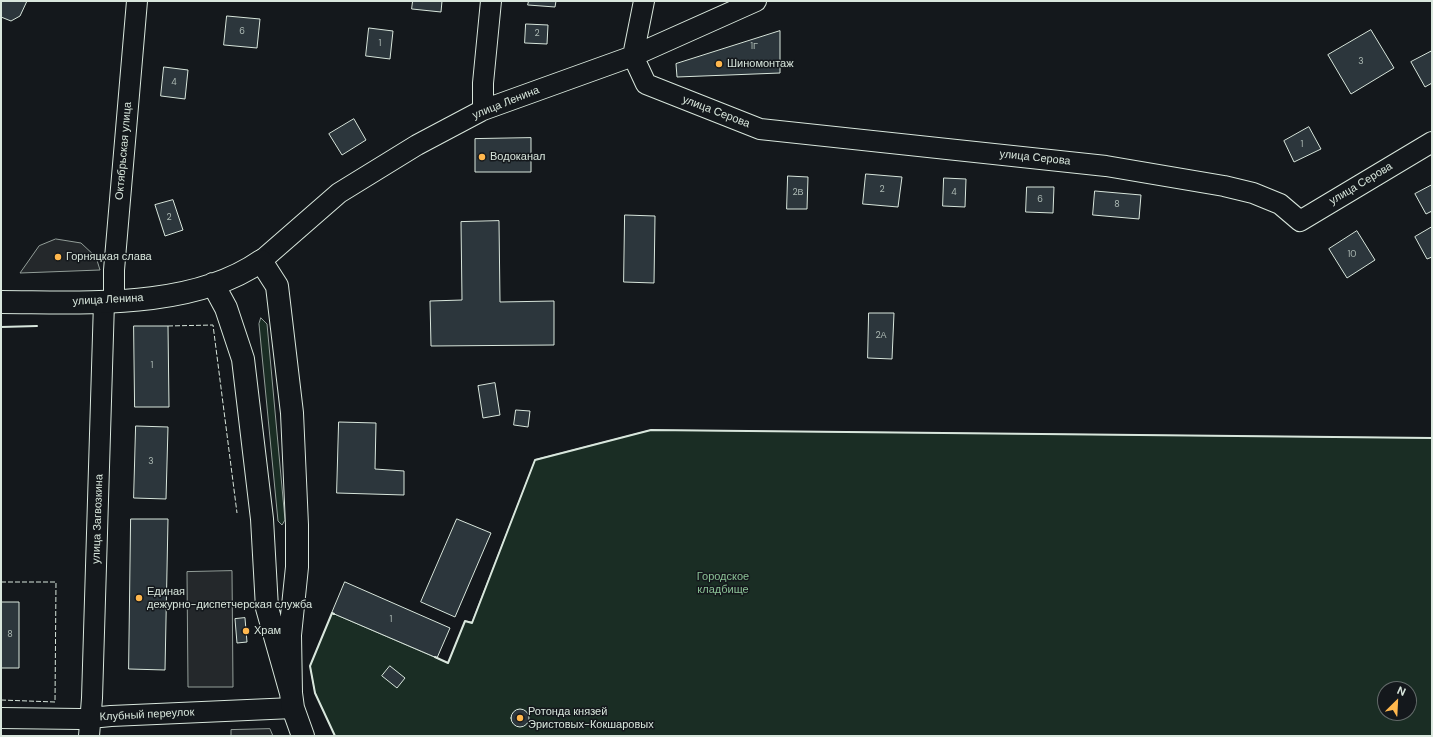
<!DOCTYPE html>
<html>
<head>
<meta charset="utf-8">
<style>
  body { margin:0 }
  #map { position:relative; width:1433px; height:737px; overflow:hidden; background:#14181c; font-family:"DM Sans",sans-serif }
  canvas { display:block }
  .frame { position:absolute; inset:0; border:2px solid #d8e6dc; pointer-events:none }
  .north { position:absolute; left:1377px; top:681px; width:40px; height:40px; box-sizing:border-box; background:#14181c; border:1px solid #626a69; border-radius:50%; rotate:24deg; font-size:11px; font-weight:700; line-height:16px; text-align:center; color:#d8e6dc }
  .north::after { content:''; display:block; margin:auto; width:14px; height:18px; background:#ffb74d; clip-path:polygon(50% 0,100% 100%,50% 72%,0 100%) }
</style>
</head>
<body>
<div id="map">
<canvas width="1433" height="737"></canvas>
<div class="frame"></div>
<div class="north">N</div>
</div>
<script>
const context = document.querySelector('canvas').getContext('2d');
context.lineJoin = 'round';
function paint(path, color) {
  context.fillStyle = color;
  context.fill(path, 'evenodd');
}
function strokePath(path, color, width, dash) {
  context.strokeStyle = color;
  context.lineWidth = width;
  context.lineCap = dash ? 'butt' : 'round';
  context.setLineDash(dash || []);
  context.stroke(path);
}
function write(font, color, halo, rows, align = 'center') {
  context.font = font + ' "DM Sans",sans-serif';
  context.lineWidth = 3;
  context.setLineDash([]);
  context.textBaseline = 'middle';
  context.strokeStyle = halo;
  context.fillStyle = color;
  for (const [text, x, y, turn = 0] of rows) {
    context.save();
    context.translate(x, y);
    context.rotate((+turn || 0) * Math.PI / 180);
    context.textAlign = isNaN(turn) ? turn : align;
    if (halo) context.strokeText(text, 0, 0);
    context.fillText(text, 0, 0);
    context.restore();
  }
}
const green = new Path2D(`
  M 261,318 L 267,324 L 285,520 L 282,525 L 278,521 L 259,324 Z
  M 651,430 L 1432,438 L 1432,736 L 335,736 L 315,693 L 310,666 L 332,613 L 448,663 L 465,621 L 472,622 L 535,460 ZM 1385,689 L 1409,689 L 1409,713 L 1385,713 Z`);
paint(green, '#1a2d24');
strokePath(green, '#939e99', 1);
const parking = new Path2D(`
  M 56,239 L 81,243 L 96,257 L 100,270 L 20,273 L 39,246 Z
  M 232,571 L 233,687 L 188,687 L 187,572 Z
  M 270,729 L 273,736 L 231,736 L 231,730 Z`);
paint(parking, '#24282b');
strokePath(parking, '#939e99', 1);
const building = new Path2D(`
  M 1,1 L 27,1 L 20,16 L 11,21 L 1,17 Z
  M 413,1 L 442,1 L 441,12 L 412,9 Z
  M 529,1 L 556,1 L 555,7 L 528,5 Z
  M 227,16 L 260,19 L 257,48 L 224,45 Z
  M 526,24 L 548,25 L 547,44 L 525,43 Z
  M 369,28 L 393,31 L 390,59 L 366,56 Z
  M 1371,30 L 1394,68 L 1351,94 L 1328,55 Z
  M 780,31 L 780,73 L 677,77 L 676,64 Z
  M 1432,51 L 1432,83 L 1425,87 L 1411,62 Z
  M 164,67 L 188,70 L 185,99 L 161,96 Z
  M 354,119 L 366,140 L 342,155 L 329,134 Z
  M 1309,127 L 1321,149 L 1294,162 L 1284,141 Z
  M 531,138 L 531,172 L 475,172 L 475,139 Z
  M 866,174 L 902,177 L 898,207 L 863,204 Z
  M 788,176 L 808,177 L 807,209 L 787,209 Z
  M 944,178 L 966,179 L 965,207 L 943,206 Z
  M 1432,185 L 1432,211 L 1426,214 L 1415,194 Z
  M 1027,187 L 1054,187 L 1053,213 L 1026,212 Z
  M 1095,191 L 1141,195 L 1139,219 L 1093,215 Z
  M 173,200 L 183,230 L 165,236 L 155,205 Z
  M 625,215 L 655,216 L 654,283 L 624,282 Z
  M 499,221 L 500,302 L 554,301 L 554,345 L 431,346 L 430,301 L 462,300 L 461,222 Z
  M 1432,227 L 1432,257 L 1427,259 L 1415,237 Z
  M 1357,231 L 1375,260 L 1347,278 L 1329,249 Z
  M 869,313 L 894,313 L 892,359 L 868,358 Z
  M 134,326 L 168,326 L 169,407 L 135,407 Z
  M 495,383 L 500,415 L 483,418 L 478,386 Z
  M 516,410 L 530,411 L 528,427 L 514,425 Z
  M 339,422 L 376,423 L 375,469 L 404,471 L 404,495 L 337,493 Z
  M 136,426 L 168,427 L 166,499 L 134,498 Z
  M 131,519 L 168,519 L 165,670 L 129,669 Z
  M 457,519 L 491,533 L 455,617 L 421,602 Z
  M 345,582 L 450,628 L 437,658 L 332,613 Z
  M 1,602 L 19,602 L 19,668 L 1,668 Z
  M 245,618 L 247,642 L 237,643 L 235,619 Z
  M 390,666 L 405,678 L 397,688 L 382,676 Z
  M511 718a9 9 0 1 1 18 0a9 9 0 1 1-18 0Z`);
paint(building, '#2c363c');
strokePath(building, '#d8e6dc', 1);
const minor = new Path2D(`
  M 644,1 L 633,56 L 646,84 L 760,129 L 1106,166 L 1224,186 L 1253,193 L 1280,204 L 1300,221 L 1432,142
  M 483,110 L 483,83 L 491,1
  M 261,261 L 339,193 L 417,145 L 483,110 L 633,56 L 756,1
  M 114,302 L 114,270 L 137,1
  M 1,718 L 80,719 L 111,716 L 293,708
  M 89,736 L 92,698 L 104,302`);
const major = new Path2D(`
  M 213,284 L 226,308 L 243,359 L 262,519 L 267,608 L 291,693 L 293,708 L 303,736
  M 1,302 C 83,302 191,310 261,261 L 277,286 L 292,413 L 297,525 L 297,567 L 290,635 L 291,693`);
strokePath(minor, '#d8e6dc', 22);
strokePath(major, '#d8e6dc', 24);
strokePath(minor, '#14181c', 20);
strokePath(major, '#14181c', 22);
strokePath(new Path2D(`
  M 168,326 L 213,325 L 237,513
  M 1,582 L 56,582 L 55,702 L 1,700`), '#d8e6dc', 1, [5, 2]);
strokePath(new Path2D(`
  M 1,327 L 37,326
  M 334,614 L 332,613 L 310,666 L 315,693 L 335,736
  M 435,657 L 448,663 L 465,621 L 472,623 L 535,460 L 651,430 L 1432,438`), '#d8e6dc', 2);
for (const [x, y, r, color] of [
  [719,64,4,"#ffb74d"],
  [482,157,4,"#ffb74d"],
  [58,257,4,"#ffb74d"],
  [139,598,4,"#ffb74d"],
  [246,631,4,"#ffb74d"],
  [520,718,4,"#ffb74d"]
]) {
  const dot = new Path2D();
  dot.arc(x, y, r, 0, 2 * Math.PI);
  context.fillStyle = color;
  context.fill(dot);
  strokePath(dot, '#14181c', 1.5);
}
write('9px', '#adbab4', null, [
  ["6",242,32],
  ["2",537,34],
  ["1",380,44],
  ["1Г",754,47],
  ["3",1361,62],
  ["4",174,83],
  ["1",1302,145],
  ["2",882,190],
  ["2В",798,193],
  ["4",954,193],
  ["6",1040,200],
  ["8",1117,205],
  ["2",169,218],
  ["10",1352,255],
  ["2А",881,336],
  ["1",152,366],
  ["3",151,462],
  ["1",391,620],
  ["8",10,635]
]);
write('11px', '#d8e6dc', '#14181c', [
  ["Шиномонтаж",727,64],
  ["Водоканал",490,157],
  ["Горняцкая слава",66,257],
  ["Единая",147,592],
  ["дежурно-диспетчерская служба",147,605],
  ["Храм",254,631],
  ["Ротонда князей",528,712],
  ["Эристовых-Кокшаровых",528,725]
], 'left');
write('11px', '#d8e6dc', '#14181c', [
  ["улица Ленина",506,103,-22],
  ["улица Серова",716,112,21],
  ["Октябрьская улица",124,151,-85],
  ["улица Серова",1035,158,6],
  ["улица Серова",1361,184,-31],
  ["улица Ленина",108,300,-3],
  ["улица Загвозкина",98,519,-88],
  ["Клубный переулок",147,715,-3]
]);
write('11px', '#8ac095', '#14181c', [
  ["Городское",723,577],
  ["кладбище",723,590]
]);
</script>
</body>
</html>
